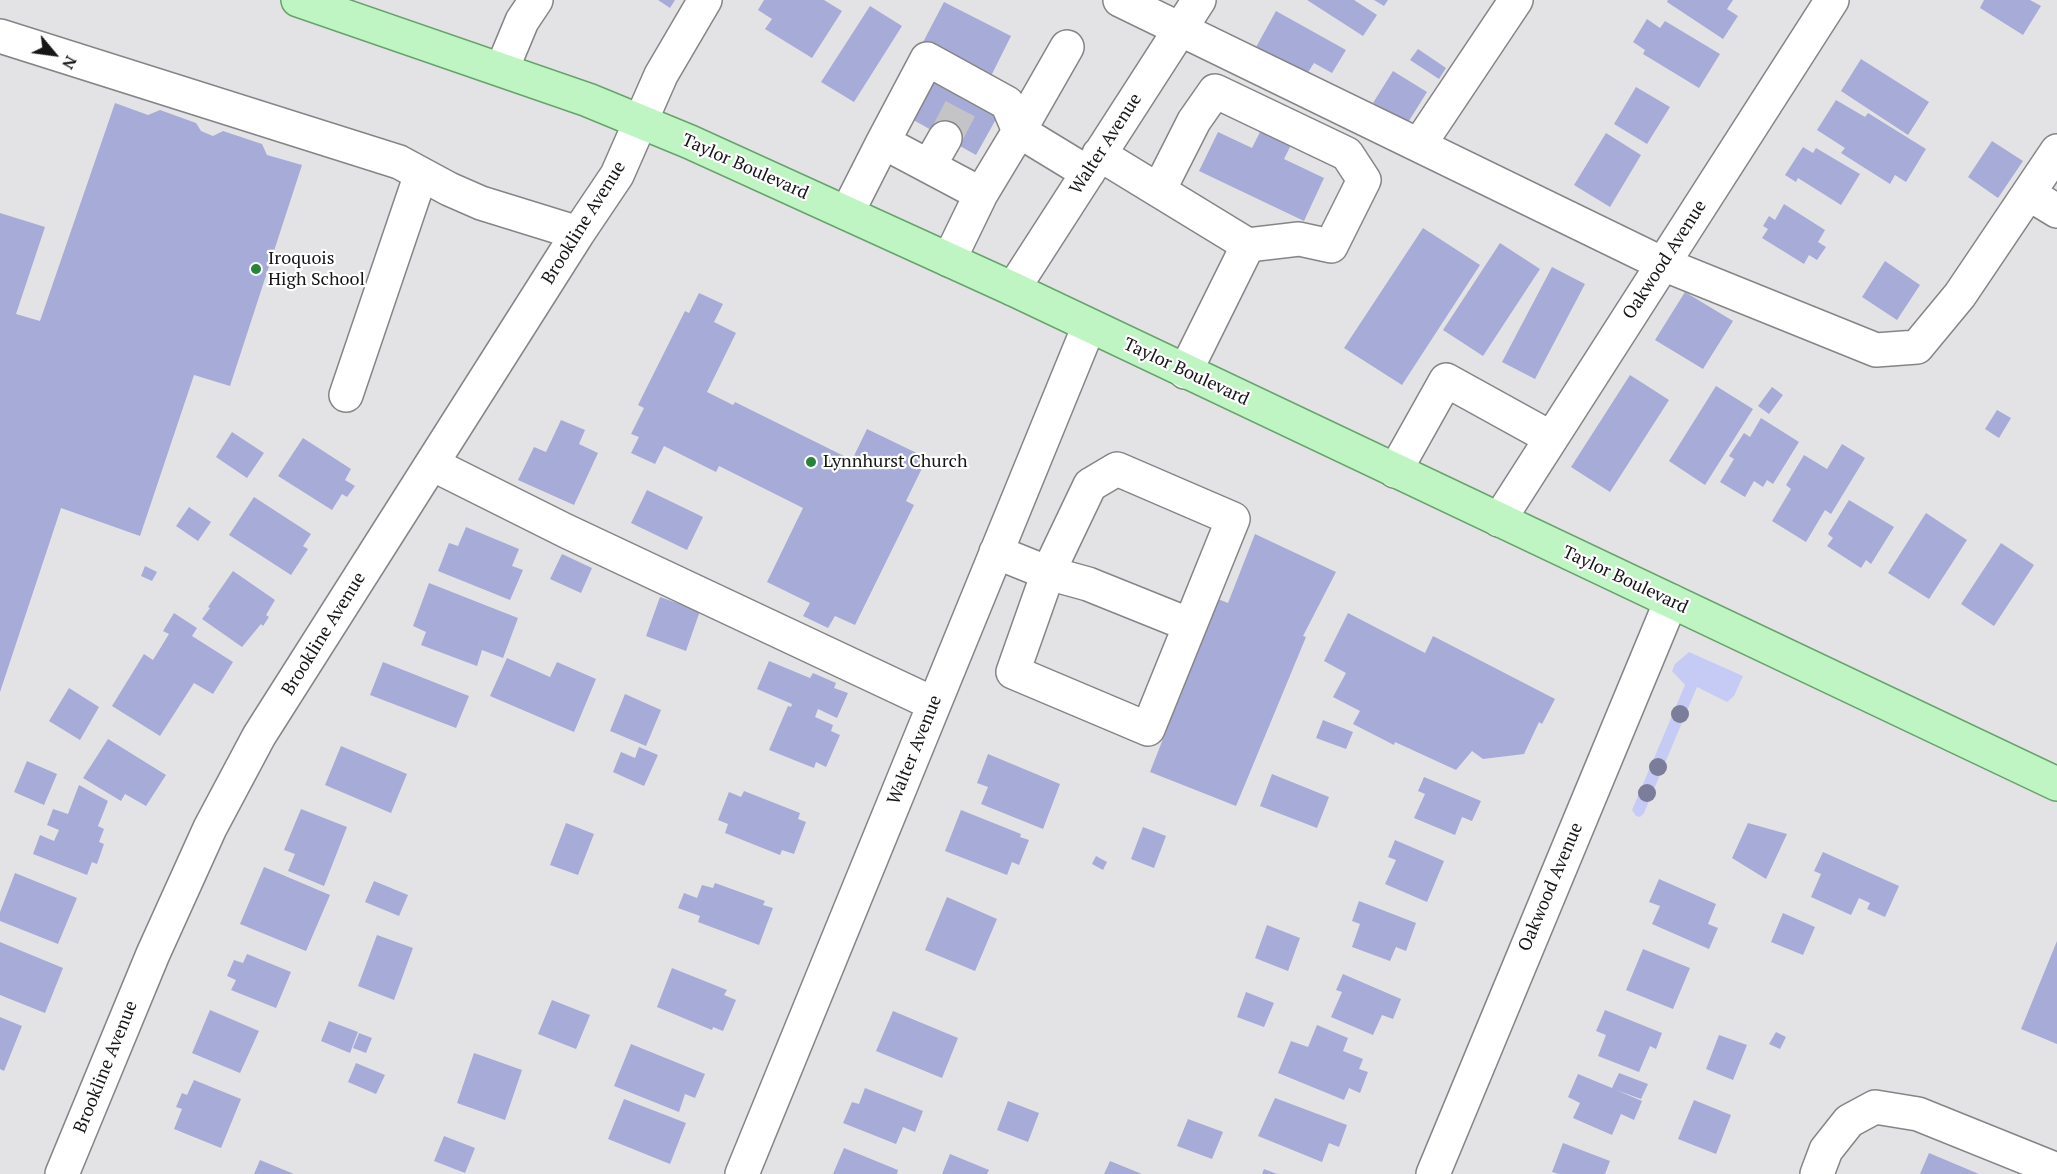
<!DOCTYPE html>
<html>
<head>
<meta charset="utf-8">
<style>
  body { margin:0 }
  #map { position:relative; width:2057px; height:1174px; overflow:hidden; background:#e3e3e6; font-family:"PT Serif",serif }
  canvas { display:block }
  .north { position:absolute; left:24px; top:24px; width:60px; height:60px; -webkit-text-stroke:4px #fff; paint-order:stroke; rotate:119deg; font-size:16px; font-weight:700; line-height:24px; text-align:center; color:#161618 }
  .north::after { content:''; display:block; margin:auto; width:21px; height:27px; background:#161618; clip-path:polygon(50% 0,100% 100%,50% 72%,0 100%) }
</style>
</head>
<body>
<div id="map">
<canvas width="2057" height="1174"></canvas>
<div class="north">N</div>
</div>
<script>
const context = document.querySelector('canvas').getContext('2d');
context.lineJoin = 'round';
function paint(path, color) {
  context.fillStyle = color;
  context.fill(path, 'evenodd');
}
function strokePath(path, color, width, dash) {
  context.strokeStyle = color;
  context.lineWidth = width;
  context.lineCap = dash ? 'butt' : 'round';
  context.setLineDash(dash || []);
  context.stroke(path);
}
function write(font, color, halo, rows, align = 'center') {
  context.font = font + ' "PT Serif",serif';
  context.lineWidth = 4.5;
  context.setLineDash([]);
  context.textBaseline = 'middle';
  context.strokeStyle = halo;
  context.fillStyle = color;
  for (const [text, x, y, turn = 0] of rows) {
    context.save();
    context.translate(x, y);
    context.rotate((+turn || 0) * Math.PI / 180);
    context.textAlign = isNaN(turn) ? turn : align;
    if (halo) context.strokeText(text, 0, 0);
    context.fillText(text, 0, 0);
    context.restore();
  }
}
paint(new Path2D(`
  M 1689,652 L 1743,676 L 1734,696 L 1727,702 L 1697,687 L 1644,813 L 1640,817 L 1636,816 L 1632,810 L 1685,685 L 1672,671 L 1675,664 Z`), '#c6cbf6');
paint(new Path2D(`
  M 658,0 L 675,0 L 670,8 Z
  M 764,0 L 824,0 L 842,11 L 812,58 L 765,29 L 772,19 L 758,10 Z
  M 1307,0 L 1354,0 L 1377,15 L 1363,36 Z
  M 1374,0 L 1388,0 L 1384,6 Z
  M 1668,0 L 1733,0 L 1727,9 L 1738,16 L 1723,39 L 1667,2 Z
  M 1984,0 L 2030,0 L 2041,6 L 2023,35 L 1980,8 Z
  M 944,2 L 1011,36 L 989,80 L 921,46 Z
  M 870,6 L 902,26 L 854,102 L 821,82 Z
  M 1276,11 L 1346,50 L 1332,73 L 1314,63 L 1305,77 L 1255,49 Z
  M 1647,19 L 1660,28 L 1665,21 L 1720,54 L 1699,88 L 1643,54 L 1645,50 L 1633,42 Z
  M 1418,49 L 1446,68 L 1439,79 L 1410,60 Z
  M 1861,59 L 1929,102 L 1908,135 L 1841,91 Z
  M 1393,71 L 1427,92 L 1407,124 L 1373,103 Z
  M 933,74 L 1000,112 L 976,155 L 908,117 Z
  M 1636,87 L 1670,107 L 1647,144 L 1614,124 Z
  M 1836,100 L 1865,117 L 1868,113 L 1926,149 L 1906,182 L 1895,175 L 1890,184 L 1841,153 L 1845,148 L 1817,130 Z
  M 115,103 L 148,115 L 160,110 L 196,123 L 201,131 L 213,136 L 223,131 L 262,144 L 267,155 L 302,165 L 230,386 L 194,375 L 140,536 L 61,508 L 0,692 L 0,213 L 45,227 L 16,314 L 40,321 Z
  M 1266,120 L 1296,135 L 1284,159 L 1324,178 L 1304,221 L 1199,171 L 1218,132 L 1252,148 Z
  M 1606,133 L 1641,155 L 1610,207 L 1574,185 Z
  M 1992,141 L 2023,161 L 1998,198 L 1968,177 Z
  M 1803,147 L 1813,153 L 1816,148 L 1860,174 L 1841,205 L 1798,178 L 1796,182 L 1785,175 Z
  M 1784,204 L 1825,230 L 1818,242 L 1826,247 L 1817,260 L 1809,255 L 1804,264 L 1762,238 L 1768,229 L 1763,226 L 1769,216 L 1775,220 Z
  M 1423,228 L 1480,265 L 1402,385 L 1344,348 Z
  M 1500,243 L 1540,269 L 1483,356 L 1443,330 Z
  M 1885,261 L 1920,285 L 1897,320 L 1862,297 Z
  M 1552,267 L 1585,284 L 1535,379 L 1502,362 Z
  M 1685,292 L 1733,321 L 1703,369 L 1655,340 Z
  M 699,293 L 723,304 L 714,322 L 736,333 L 707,392 L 733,405 L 735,402 L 852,460 L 867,429 L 927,458 L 906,501 L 914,505 L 855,625 L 835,616 L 828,628 L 803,616 L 810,603 L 767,582 L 803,508 L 719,466 L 716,472 L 664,446 L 655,464 L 631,453 L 639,437 L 631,434 L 644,408 L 638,405 L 685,311 L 689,313 Z
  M 1630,375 L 1669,400 L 1610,492 L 1571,467 Z
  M 1716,386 L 1753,409 L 1705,485 L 1669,461 Z
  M 1772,387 L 1783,395 L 1769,414 L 1758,406 Z
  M 1997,410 L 2011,418 L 1999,438 L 1985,429 Z
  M 1761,418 L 1799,442 L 1773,484 L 1767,480 L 1763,487 L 1754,481 L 1745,497 L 1720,482 L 1734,459 L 1729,456 L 1744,433 L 1750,437 Z
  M 561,420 L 585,430 L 579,444 L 598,453 L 574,505 L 518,480 L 534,447 L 546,452 Z
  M 232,432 L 264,453 L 247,478 L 216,457 Z
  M 303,438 L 351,469 L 345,480 L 355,486 L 347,497 L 342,494 L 332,510 L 278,476 Z
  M 1842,444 L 1865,458 L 1831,514 L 1825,510 L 1806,542 L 1772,521 L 1791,489 L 1786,485 L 1804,455 L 1827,469 Z
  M 647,490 L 703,517 L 687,550 L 631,523 Z
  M 254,497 L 311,534 L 303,546 L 308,549 L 291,575 L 229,535 Z
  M 1849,500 L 1894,527 L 1871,564 L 1866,560 L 1861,568 L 1827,546 L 1833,538 L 1828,534 Z
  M 189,507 L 211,522 L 198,541 L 176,526 Z
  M 1926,513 L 1967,540 L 1929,599 L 1888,573 Z
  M 466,527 L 519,549 L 512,566 L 523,570 L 510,600 L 438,571 L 449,543 L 458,546 Z
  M 1255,534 L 1336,572 L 1303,636 L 1306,637 L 1236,806 L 1150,772 L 1218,599 L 1228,603 Z
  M 2001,543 L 2034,565 L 1994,626 L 1961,604 Z
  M 562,554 L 592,568 L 581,593 L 550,579 Z
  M 145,566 L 157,572 L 152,581 L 141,576 Z
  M 233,571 L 275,600 L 266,615 L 269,617 L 263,626 L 261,624 L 242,647 L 202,619 L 210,608 L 208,607 Z
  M 429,583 L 518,618 L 503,658 L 482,650 L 477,666 L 421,645 L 426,632 L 413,626 Z
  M 660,597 L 700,611 L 686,651 L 646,636 Z
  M 174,613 L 197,628 L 192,636 L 233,662 L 213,694 L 194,683 L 160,736 L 112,706 L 144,654 L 153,660 L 169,634 L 163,631 Z
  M 1348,613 L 1425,653 L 1433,636 L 1555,699 L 1542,724 L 1539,722 L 1524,754 L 1483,759 L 1472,751 L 1456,770 L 1395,742 L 1394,745 L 1353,724 L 1360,711 L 1333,697 L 1346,673 L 1324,661 Z
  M 507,658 L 550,677 L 557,662 L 596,679 L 574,732 L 490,696 Z
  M 769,661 L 810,678 L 813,673 L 836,683 L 834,688 L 848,693 L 837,718 L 818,709 L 815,717 L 833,725 L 831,731 L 840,735 L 826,767 L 816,762 L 814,768 L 769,750 L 788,706 L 791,707 L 792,704 L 757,689 Z
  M 383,662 L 469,696 L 456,728 L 370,695 Z
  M 69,688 L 99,707 L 80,740 L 49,721 Z
  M 625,694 L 661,710 L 646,746 L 610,731 Z
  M 1323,720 L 1353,732 L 1346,749 L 1316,738 Z
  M 108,739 L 166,775 L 146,806 L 125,794 L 121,801 L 83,778 Z
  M 341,746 L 407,774 L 391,813 L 325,785 Z
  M 639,747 L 658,755 L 644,786 L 613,772 L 621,752 L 635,758 Z
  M 988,754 L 1060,784 L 1043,829 L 981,804 L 988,787 L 977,783 Z
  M 27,761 L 57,774 L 44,805 L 14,792 Z
  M 1272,774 L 1329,797 L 1317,828 L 1260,806 Z
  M 1424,777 L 1481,801 L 1472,821 L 1462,817 L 1455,835 L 1414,818 L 1425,794 L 1418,791 Z
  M 79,785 L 108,801 L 98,826 L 104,829 L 99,842 L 104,844 L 97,864 L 92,862 L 87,875 L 33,854 L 40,835 L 54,841 L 59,830 L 47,825 L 53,809 L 68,814 Z
  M 744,791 L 800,813 L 798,819 L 806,822 L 794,854 L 782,850 L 780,855 L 725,833 L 728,824 L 718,820 L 729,792 L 741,797 Z
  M 301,809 L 347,827 L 324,886 L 288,871 L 295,854 L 284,850 Z
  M 961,810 L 1021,834 L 1020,837 L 1029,840 L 1019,865 L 1012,862 L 1007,875 L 945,851 Z
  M 566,823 L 594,834 L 578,875 L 550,865 Z
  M 1748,823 L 1787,834 L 1766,879 L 1732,858 Z
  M 1143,827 L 1166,836 L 1154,868 L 1131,859 Z
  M 1395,840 L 1444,861 L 1427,902 L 1385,884 L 1396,860 L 1388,857 Z
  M 1823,852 L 1899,886 L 1885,917 L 1867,909 L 1870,903 L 1859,898 L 1851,915 L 1811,897 L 1821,874 L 1814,871 Z
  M 1096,856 L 1107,862 L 1103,870 L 1092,864 Z
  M 264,867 L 330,895 L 306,951 L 240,924 Z
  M 15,873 L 77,898 L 58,944 L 0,921 L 0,912 Z
  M 1659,879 L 1716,904 L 1708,924 L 1718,928 L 1709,949 L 1652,924 L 1660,906 L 1649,902 Z
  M 374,881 L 408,895 L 399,916 L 365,902 Z
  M 715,883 L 765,901 L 763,905 L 773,908 L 759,945 L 698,922 L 700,916 L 678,908 L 684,893 L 697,898 L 702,885 L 713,888 Z
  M 947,897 L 997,919 L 975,971 L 925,950 Z
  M 1359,901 L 1416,923 L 1406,951 L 1396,947 L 1390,961 L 1352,947 L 1360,924 L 1352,921 Z
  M 1783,913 L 1815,927 L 1803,955 L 1771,942 Z
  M 1267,925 L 1300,938 L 1288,971 L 1255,958 Z
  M 377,935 L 413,948 L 394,1000 L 358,986 Z
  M 2057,941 L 2057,1044 L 2021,1029 Z
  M 0,942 L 63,968 L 45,1013 L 0,995 Z
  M 1643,949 L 1690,968 L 1673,1009 L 1626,990 Z
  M 247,954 L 291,972 L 276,1008 L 231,990 L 236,980 L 227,976 L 234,960 L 243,963 Z
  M 672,968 L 727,990 L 724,995 L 736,1000 L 723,1031 L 713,1027 L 712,1030 L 657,1007 Z
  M 1343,974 L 1401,999 L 1393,1019 L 1382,1015 L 1373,1035 L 1331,1017 L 1342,992 L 1336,990 Z
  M 1246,992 L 1274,1003 L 1264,1027 L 1237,1017 Z
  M 552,1000 L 590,1015 L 576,1049 L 538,1034 Z
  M 210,1010 L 259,1031 L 240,1073 L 192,1053 Z
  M 1605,1010 L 1662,1033 L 1656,1049 L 1650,1046 L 1639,1072 L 1598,1056 L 1606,1035 L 1596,1031 Z
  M 893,1011 L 958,1038 L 942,1078 L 876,1051 Z
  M 0,1017 L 22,1026 L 4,1071 L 0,1069 Z
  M 329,1021 L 358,1032 L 350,1053 L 321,1041 Z
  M 1317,1025 L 1348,1038 L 1343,1051 L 1363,1059 L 1359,1069 L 1368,1072 L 1360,1093 L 1349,1088 L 1344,1100 L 1278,1073 L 1291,1041 L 1308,1047 Z
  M 1776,1032 L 1786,1037 L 1780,1049 L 1769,1044 Z
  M 359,1033 L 372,1038 L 366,1053 L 353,1048 Z
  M 1719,1035 L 1747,1045 L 1733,1080 L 1706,1069 Z
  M 631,1044 L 705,1074 L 695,1098 L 685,1094 L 679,1112 L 614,1086 Z
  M 474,1053 L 522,1070 L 505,1120 L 457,1103 Z
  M 356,1063 L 385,1075 L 376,1094 L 348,1082 Z
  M 1619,1073 L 1648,1084 L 1641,1099 L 1616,1090 L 1642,1101 L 1634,1120 L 1621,1114 L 1612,1135 L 1573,1118 L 1580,1103 L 1568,1097 L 1578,1074 L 1612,1088 Z
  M 194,1080 L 241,1099 L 221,1148 L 174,1129 L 182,1109 L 176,1107 L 182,1093 L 187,1095 Z
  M 865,1088 L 923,1111 L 915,1132 L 903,1127 L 896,1144 L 843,1123 L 852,1102 L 859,1104 Z
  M 1275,1098 L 1347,1125 L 1339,1147 L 1329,1143 L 1322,1162 L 1258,1136 Z
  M 624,1099 L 686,1123 L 670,1164 L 608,1139 Z
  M 1694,1100 L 1731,1115 L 1716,1154 L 1678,1139 Z
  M 1008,1101 L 1039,1113 L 1028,1142 L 997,1130 Z
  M 1188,1119 L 1223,1132 L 1212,1159 L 1177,1146 Z
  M 444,1136 L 475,1148 L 465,1173 L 434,1161 Z
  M 1563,1143 L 1610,1161 L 1605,1174 L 1559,1174 L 1552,1172 Z
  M 844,1148 L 898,1170 L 897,1174 L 833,1174 Z
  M 1929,1153 L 1979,1174 L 1920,1174 Z
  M 950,1154 L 989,1170 L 987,1174 L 942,1174 Z
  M 260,1160 L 294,1174 L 254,1174 Z
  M 1110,1161 L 1142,1174 L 1104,1174 Z
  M 1264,1169 L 1277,1174 L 1262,1174 Z`), '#a7abd7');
strokePath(new Path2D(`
  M 945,138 L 968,94`), '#c4c4c7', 33, [33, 16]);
const minor = new Path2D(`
  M 1120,0 L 1663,264 L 1876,350 L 1917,347 L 1960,295 L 2057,151
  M 0,36 L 399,162 L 449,189 L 481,203 L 578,233
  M 502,69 L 522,21 L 536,0
  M 1019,131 L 1067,47
  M 883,142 L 927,59 L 1007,103 L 1019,131
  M 1419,145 L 1516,0
  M 1099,154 L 1248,245 L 1185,372
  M 929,166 L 945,138
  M 1159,190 L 1194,121 L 1215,91 L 1347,154 L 1364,180 L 1331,246 L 1299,239 L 1248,245
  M 2029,194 L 2057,211
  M 847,213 L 883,142 L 981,194 L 1019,131 L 1088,173
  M 949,260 L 981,194
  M 1013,289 L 1199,0
  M 346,395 L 421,174
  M 432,464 L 566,531 L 934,704
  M 1117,469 L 1233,519 L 1148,729 L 1013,672 L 1048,573 L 1090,485 Z
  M 1395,471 L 1446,380 L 1551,438
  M 1499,520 L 1832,0
  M 996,552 L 1048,573 L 1088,584 L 1190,625
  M 62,1174 L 153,954 L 210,828 L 259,736 L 578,233 L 617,175 L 661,75 L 705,0
  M 742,1174 L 1089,326
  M 1433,1174 L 1671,601
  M 1817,1174 L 1826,1150 L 1849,1121 L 1875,1107 L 1918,1114 L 2057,1170`);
const major = new Path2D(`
  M 298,0 L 588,100 L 690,142 L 1013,289 L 2057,784`);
strokePath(minor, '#858588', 36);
strokePath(major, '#67a26c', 36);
strokePath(minor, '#fff', 33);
strokePath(major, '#bef5c2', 33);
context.fillStyle = '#7c7c9b';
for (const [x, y] of [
  [1680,714],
  [1658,767],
  [1647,793]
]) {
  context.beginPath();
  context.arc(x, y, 9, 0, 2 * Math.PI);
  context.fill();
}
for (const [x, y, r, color] of [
  [256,269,6,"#268538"],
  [811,462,6,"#268538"]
]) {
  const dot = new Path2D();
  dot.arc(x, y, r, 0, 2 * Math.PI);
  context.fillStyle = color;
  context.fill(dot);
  strokePath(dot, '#fff', 2);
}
write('18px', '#161618', '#fff', [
  ["Walter Avenue",1106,144,-57],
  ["Taylor Boulevard",745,167,24],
  ["Brookline Avenue",584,223,-58],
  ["Oakwood Avenue",1665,260,-57],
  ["Taylor Boulevard",1186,372,25],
  ["Taylor Boulevard",1625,580,25],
  ["Brookline Avenue",324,634,-58],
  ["Walter Avenue",915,750,-68],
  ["Oakwood Avenue",1551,887,-67],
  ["Brookline Avenue",106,1067,-68]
]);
write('18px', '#161618', '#fff', [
  ["Iroquois",268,259],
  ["High School",268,280],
  ["Lynnhurst Church",823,462]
], 'left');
</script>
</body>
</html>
